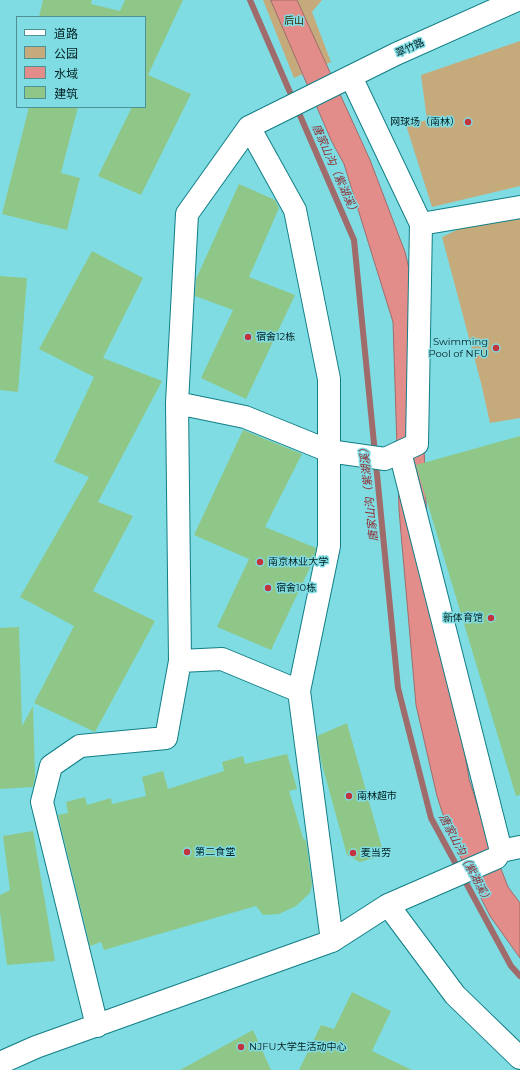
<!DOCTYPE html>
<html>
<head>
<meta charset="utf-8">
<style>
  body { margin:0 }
  #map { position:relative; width:520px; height:1070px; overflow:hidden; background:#80dce3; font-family:Montserrat,"Noto Sans SC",sans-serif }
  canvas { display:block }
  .legend { position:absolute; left:16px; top:16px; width:130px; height:92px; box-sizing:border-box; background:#80dce3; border:1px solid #4e9196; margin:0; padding:5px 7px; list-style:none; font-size:12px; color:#022022 }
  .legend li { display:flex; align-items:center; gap:8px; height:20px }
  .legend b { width:20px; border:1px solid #4e9196 }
</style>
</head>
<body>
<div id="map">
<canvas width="520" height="1070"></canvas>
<ul class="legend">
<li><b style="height:5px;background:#fff"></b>道路</li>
<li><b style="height:11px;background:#c5ab7b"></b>公园</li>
<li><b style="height:11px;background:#e28d8a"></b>水域</li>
<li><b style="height:11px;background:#8fc788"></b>建筑</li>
</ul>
</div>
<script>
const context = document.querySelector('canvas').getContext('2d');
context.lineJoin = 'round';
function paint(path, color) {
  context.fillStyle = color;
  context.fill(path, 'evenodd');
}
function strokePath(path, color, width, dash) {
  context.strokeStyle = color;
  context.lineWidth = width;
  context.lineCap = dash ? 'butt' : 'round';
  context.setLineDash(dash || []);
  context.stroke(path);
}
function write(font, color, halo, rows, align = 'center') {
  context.font = font + ' Montserrat,"Noto Sans SC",sans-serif';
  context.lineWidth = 3;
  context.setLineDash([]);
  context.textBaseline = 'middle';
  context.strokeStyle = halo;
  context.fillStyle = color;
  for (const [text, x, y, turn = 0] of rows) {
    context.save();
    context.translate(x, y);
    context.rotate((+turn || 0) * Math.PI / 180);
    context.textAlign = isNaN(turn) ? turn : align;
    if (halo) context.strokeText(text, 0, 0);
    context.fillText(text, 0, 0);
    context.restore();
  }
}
paint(new Path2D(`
  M 263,0 L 322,0 L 312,12 L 331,62 L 294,78 Z
  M 520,41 L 520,186 L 432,207 L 406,125 L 427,120 L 421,75 Z
  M 520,210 L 520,418 L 490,423 L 481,383 L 442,237 L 474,222 Z`), '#c5ab7b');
const water = new Path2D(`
  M 271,0 L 297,0 L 370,160 L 405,252 L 422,323 L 422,393 L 427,526 L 469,779 L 481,817 L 508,887 L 520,903 L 520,958 L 490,916 L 450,836 L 437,796 L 416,705 L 399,510 L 393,322 L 344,164 L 332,142 Z`);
paint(water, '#e28d8a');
strokePath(water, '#9f6c6b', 1);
strokePath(new Path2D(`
  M 250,0 L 354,240 L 398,688 L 431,818 L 511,966 L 520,976`), '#9f6c6b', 6);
paint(new Path2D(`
  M 43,0 L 92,0 L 91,4 L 120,11 L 125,0 L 183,0 L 148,75 L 191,94 L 141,195 L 98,176 L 132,107 L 145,107 L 145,17 L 39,17 Z
  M 29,107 L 78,107 L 61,173 L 80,178 L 67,230 L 2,214 Z
  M 239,184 L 275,200 L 279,208 L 249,277 L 295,295 L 246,399 L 201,378 L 233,310 L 195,296 L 196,279 Z
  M 92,251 L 143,278 L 103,358 L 162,381 L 98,502 L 133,516 L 93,591 L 155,621 L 95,732 L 34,703 L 74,626 L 20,597 L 89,477 L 54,462 L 94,377 L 39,349 Z
  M 0,276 L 27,278 L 18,392 L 0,390 Z
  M 243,430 L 302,454 L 265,527 L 316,548 L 314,559 L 271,650 L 217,627 L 249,559 L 194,535 Z
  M 520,436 L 520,795 L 516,796 L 416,465 Z
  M 19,627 L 22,726 L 33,706 L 35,777 L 33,787 L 0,789 L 0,628 Z
  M 347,723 L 384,855 L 360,862 L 347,855 L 321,761 L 317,736 Z
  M 287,754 L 297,789 L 289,791 L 303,838 L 306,841 L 312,884 L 310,893 L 296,906 L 279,914 L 263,915 L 256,906 L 104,950 L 101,942 L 90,946 L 58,815 L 68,813 L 66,802 L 85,797 L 87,805 L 111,798 L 112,804 L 146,796 L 142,777 L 163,771 L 168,789 L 224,771 L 222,762 L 243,756 L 245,764 Z
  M 33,831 L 55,961 L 7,965 L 0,912 L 0,895 L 10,890 L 3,836 Z
  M 352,992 L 391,1011 L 372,1051 L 412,1070 L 299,1070 L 321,1025 L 334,1029 Z
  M 253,1030 L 271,1070 L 180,1070 Z`), '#8fc788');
const minor = new Path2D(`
  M 351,77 L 421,224
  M 177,403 L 245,417 L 329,451 L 385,459 L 417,444 L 421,224 L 520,207
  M 400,452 L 501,851
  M 180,661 L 177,403 L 187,214 L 249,127
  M 388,905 L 455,995 L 520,1058
  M 332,941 L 299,691 L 329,546 L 329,379 L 295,210 L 249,127 L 396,54 L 517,0
  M 97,1026 L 42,802 L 51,766 L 80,746 L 166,738 L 180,661 L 222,659 L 299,691
  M 0,1063 L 36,1047 L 332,941 L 388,905 L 496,858 L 501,851 L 520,847`);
strokePath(minor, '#117e85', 24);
strokePath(minor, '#fff', 22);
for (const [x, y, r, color] of [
  [468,122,4,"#c3333d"],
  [248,337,4,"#c3333d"],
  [496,348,4,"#c3333d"],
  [260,562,4,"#c3333d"],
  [268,588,4,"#c3333d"],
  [491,618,4,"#c3333d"],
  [349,796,4,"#c3333d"],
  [187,852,4,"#c3333d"],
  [353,853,4,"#c3333d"],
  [241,1047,4,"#c3333d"]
]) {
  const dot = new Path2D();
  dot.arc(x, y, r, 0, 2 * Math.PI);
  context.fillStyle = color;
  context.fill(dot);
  strokePath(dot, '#80dce3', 1.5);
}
write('10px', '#382805', '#80dce3', [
  ["后山",294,21]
]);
write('10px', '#022022', '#80dce3', [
  ["翠竹路",410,48,-24]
]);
write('10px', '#022022', '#80dce3', [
  ["网球场（南林）",460,122,"right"],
  ["宿舍12栋",256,337],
  ["Swimming",488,342,"right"],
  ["Pool of NFU",488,354,"right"],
  ["南京林业大学",268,562],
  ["宿舍10栋",276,588],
  ["新体育馆",483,618,"right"],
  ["南林超市",357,796],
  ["第二食堂",195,852],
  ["麦当劳",361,853],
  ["NJFU大学生活动中心",249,1047]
], 'left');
write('italic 11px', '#902c30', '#80dce3', [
  ["唐家山沟（紫湖溪）",335,170,66],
  ["唐家山沟（紫湖溪）",369,492,-96],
  ["唐家山沟（紫湖溪）",465,859,62]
]);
</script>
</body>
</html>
